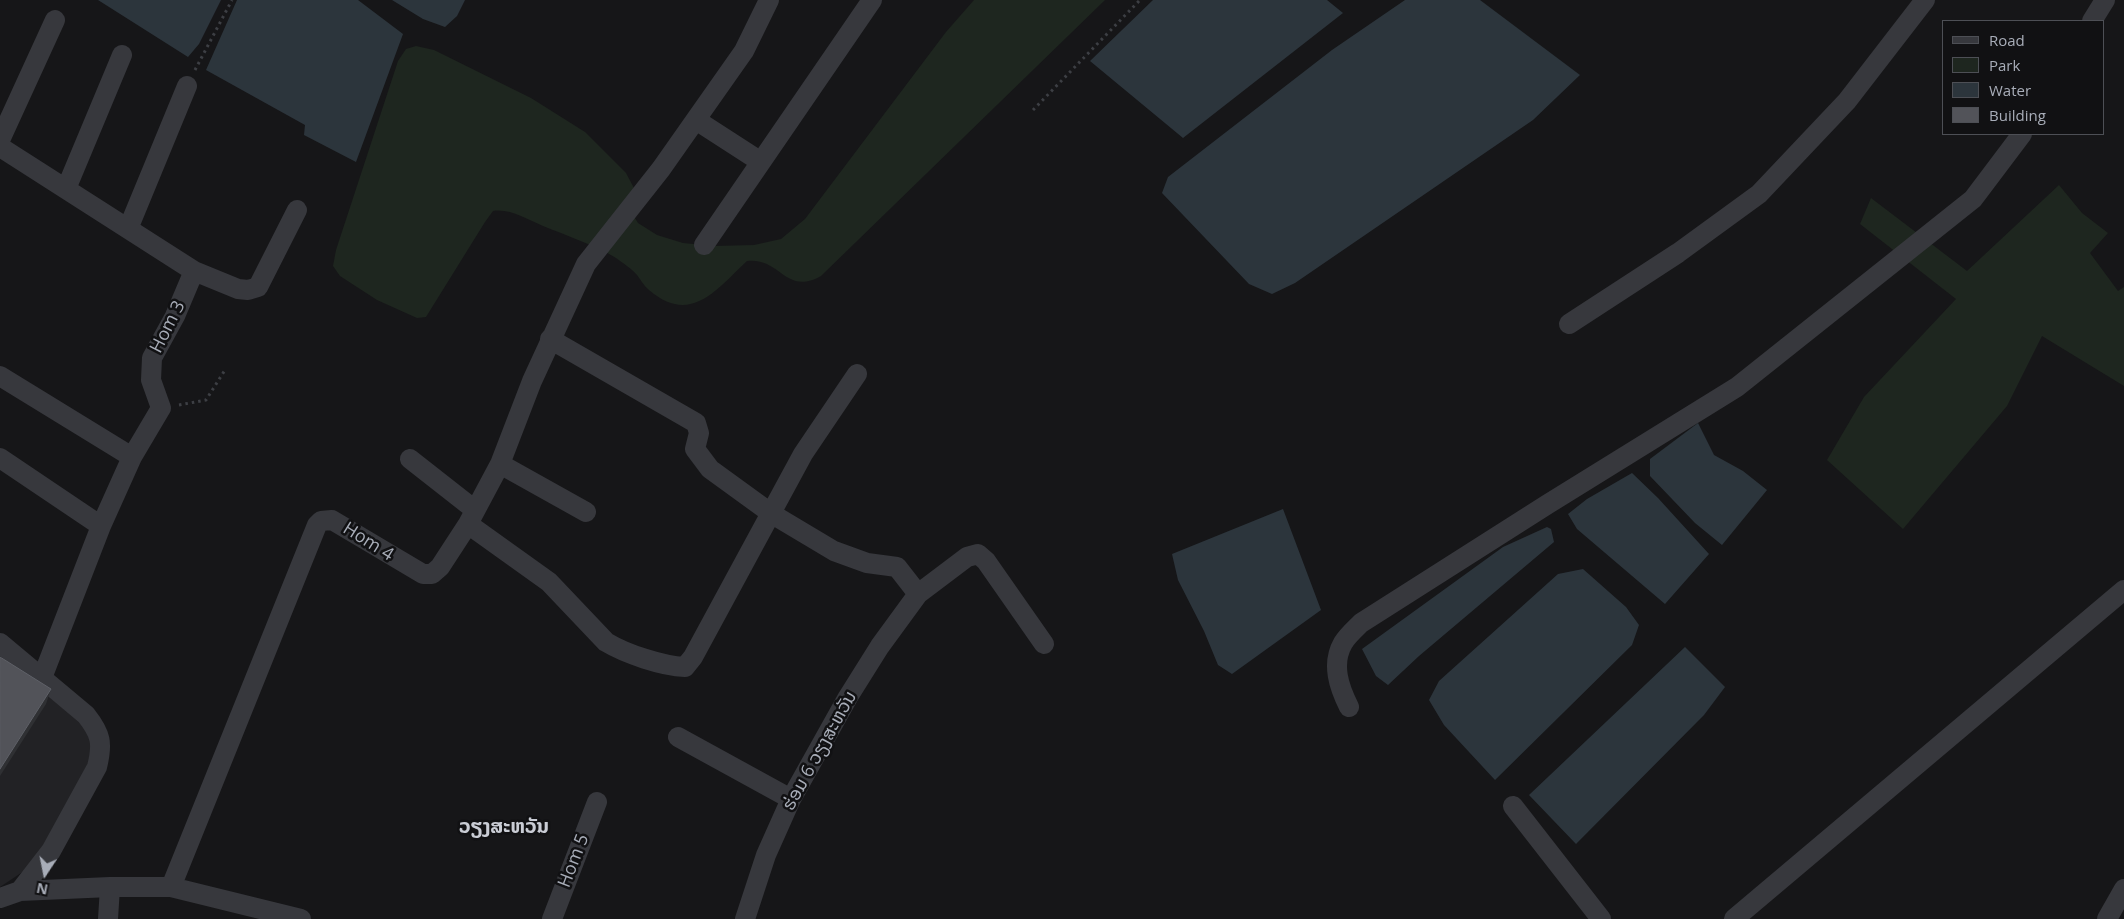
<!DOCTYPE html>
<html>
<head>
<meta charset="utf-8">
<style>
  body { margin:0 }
  #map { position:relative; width:2124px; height:919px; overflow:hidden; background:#161618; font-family:"Open Sans",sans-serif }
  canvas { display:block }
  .legend { position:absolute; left:1942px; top:20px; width:162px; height:115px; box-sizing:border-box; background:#111113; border:1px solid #4d4f55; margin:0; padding:6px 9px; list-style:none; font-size:15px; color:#a8adb8 }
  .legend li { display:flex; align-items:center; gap:10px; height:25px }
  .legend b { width:25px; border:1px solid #4d4f55 }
  .north { position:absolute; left:20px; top:849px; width:50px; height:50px; -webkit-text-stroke:4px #111113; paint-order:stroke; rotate:191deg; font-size:14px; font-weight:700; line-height:20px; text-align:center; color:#a8adb8 }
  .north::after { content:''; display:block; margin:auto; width:18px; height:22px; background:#a8adb8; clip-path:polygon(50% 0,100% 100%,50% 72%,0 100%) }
</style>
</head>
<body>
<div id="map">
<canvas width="2124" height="919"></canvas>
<ul class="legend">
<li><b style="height:6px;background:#37383d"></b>Road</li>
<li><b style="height:14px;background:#1e261f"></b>Park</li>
<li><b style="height:14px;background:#2c353c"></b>Water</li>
<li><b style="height:14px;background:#525359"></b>Building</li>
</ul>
<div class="north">N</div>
</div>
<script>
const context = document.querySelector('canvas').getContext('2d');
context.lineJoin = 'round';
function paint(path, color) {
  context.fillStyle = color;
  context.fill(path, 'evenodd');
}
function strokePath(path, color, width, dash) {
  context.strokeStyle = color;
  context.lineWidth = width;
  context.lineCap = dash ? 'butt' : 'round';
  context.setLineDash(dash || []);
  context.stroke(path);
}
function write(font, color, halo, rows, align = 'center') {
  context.font = font + ' "Open Sans","Noto Sans Lao",sans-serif';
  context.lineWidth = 5;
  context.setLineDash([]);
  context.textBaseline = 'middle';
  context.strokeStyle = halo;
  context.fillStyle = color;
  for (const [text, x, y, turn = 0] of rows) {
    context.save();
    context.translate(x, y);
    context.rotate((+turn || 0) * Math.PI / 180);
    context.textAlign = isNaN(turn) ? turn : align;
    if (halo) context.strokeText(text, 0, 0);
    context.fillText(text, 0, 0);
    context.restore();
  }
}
paint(new Path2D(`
  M 0,652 L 104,730 L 42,859 L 0,887 Z`), '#222225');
paint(new Path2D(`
  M 974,0 L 1105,0 L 821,276 C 785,296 781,257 747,261 C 717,289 691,326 649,290 C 644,286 641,280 637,275 C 632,269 623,263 616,258 C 597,246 565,235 543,226 C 527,219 509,208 493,211 L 485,222 L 426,317 L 417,318 L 377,300 L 340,276 L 333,266 L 336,250 L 398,61 L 406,49 L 416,46 L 434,50 L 531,98 L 585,132 L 626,173 L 635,190 L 633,215 L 638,223 L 657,235 L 683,243 L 714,246 L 754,245 L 781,239 L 805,219 L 946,32 Z
  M 2059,185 L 2082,213 L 2108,233 L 2090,253 L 2118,291 L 2124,287 L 2124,386 L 2042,336 L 2007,406 L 1903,529 L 1827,460 L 1864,397 L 1956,299 L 1860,224 L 1871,198 L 1967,271 Z`), '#1e261f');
paint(new Path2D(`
  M 98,0 L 221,0 L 199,44 L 188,57 Z
  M 237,0 L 358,0 L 403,34 L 356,162 L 304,135 L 305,125 L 206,70 Z
  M 392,0 L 465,0 L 457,16 L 445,27 L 423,19 Z
  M 1153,0 L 1327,0 L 1343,13 L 1183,138 L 1090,61 Z
  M 1405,0 L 1480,0 L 1580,75 L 1533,120 L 1295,283 L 1272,294 L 1249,284 L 1162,193 L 1168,177 L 1332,50 Z
  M 1698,423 L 1714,455 L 1743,471 L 1767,490 L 1722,545 L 1695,523 L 1650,476 L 1650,459 Z
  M 1632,473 L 1658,498 L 1709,554 L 1665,604 L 1577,529 L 1568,514 L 1587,499 Z
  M 1283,509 L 1321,610 L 1232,674 L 1218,665 L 1204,631 L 1178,580 L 1172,554 Z
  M 1547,527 L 1551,529 L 1554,542 L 1419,656 L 1388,685 L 1376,676 L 1362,649 L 1503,547 Z
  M 1583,569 L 1626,607 L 1639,625 L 1632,645 L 1495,780 L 1444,725 L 1429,700 L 1439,681 L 1558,574 Z
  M 1685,647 L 1725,687 L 1704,715 L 1576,844 L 1529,795 Z`), '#2c353c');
strokePath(new Path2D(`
  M 195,70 L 232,0
  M 1033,110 L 1140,0
  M 179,405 L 206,400 L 225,370`), '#3d3f44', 3, [2.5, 4]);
strokePath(new Path2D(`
  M 2092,21 L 2105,0
  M 696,120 L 761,162
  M 0,140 L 55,20
  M 0,147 L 194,271 L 238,289 L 248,290 L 258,287 L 297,210
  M 66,189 L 122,55
  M 128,229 L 187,86
  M 704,245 L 872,0
  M 1569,324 L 1678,253 L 1759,194 L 1847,101 L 1925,0
  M 550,339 L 696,423 L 699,433 L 695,449 L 710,469 L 772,514 L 834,551 L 867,563 L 897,567 L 918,594
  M 0,376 L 132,457
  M 0,458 L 101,526
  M 410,459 L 475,510
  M 500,464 L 586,512
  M 468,524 L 549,582 L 606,642 C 626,654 662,666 685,667 L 693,657 L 803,454 L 857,374
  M 0,643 L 86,715 C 101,734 103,743 97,767 L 51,851 L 20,891
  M 42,678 L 101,526 L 132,457 L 161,408 L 151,380 L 152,358 L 175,316 L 194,271
  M 1349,707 C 1339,687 1331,664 1343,643 C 1347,636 1355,629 1361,623 L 1548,504 L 1737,387 L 1973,199 L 2022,134
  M 678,737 L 791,799
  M 1513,806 L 1601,919
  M 171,887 L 317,525 L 321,521 L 332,520 L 423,574 L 432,574 L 440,567 L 468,524 L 500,464 L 532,381 L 586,264 L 661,169 L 744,51 L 769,0
  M 0,898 L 20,891 L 110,887 L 171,887 L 301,919
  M 108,919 L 110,887
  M 552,919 L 597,802
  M 745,919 L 766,855 L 791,799 L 848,697 L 880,646 L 918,594 L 967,557 L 978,554 L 986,561 L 1044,644
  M 1734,919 L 2124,590
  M 2107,919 L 2124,889`), '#37383d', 20);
paint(new Path2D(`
  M 51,689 L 46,704 L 0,776 L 0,769 Z`), '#2f3033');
const building = new Path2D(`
  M 0,657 L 51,689 L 0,769 Z`);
paint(building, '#525359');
strokePath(building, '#5f6168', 1);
write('18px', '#a8adb8', '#111113', [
  ["Hom 3",168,327,-63],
  ["Hom 4",368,542,32],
  ["ຮ່ອມ 6 ວຽງສະຫວັນ",820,751,-61],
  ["Hom 5",574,861,-69]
]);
write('bold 20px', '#c9ccd4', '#111113', [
  ["ວຽງສະຫວັນ",504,827]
]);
</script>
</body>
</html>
